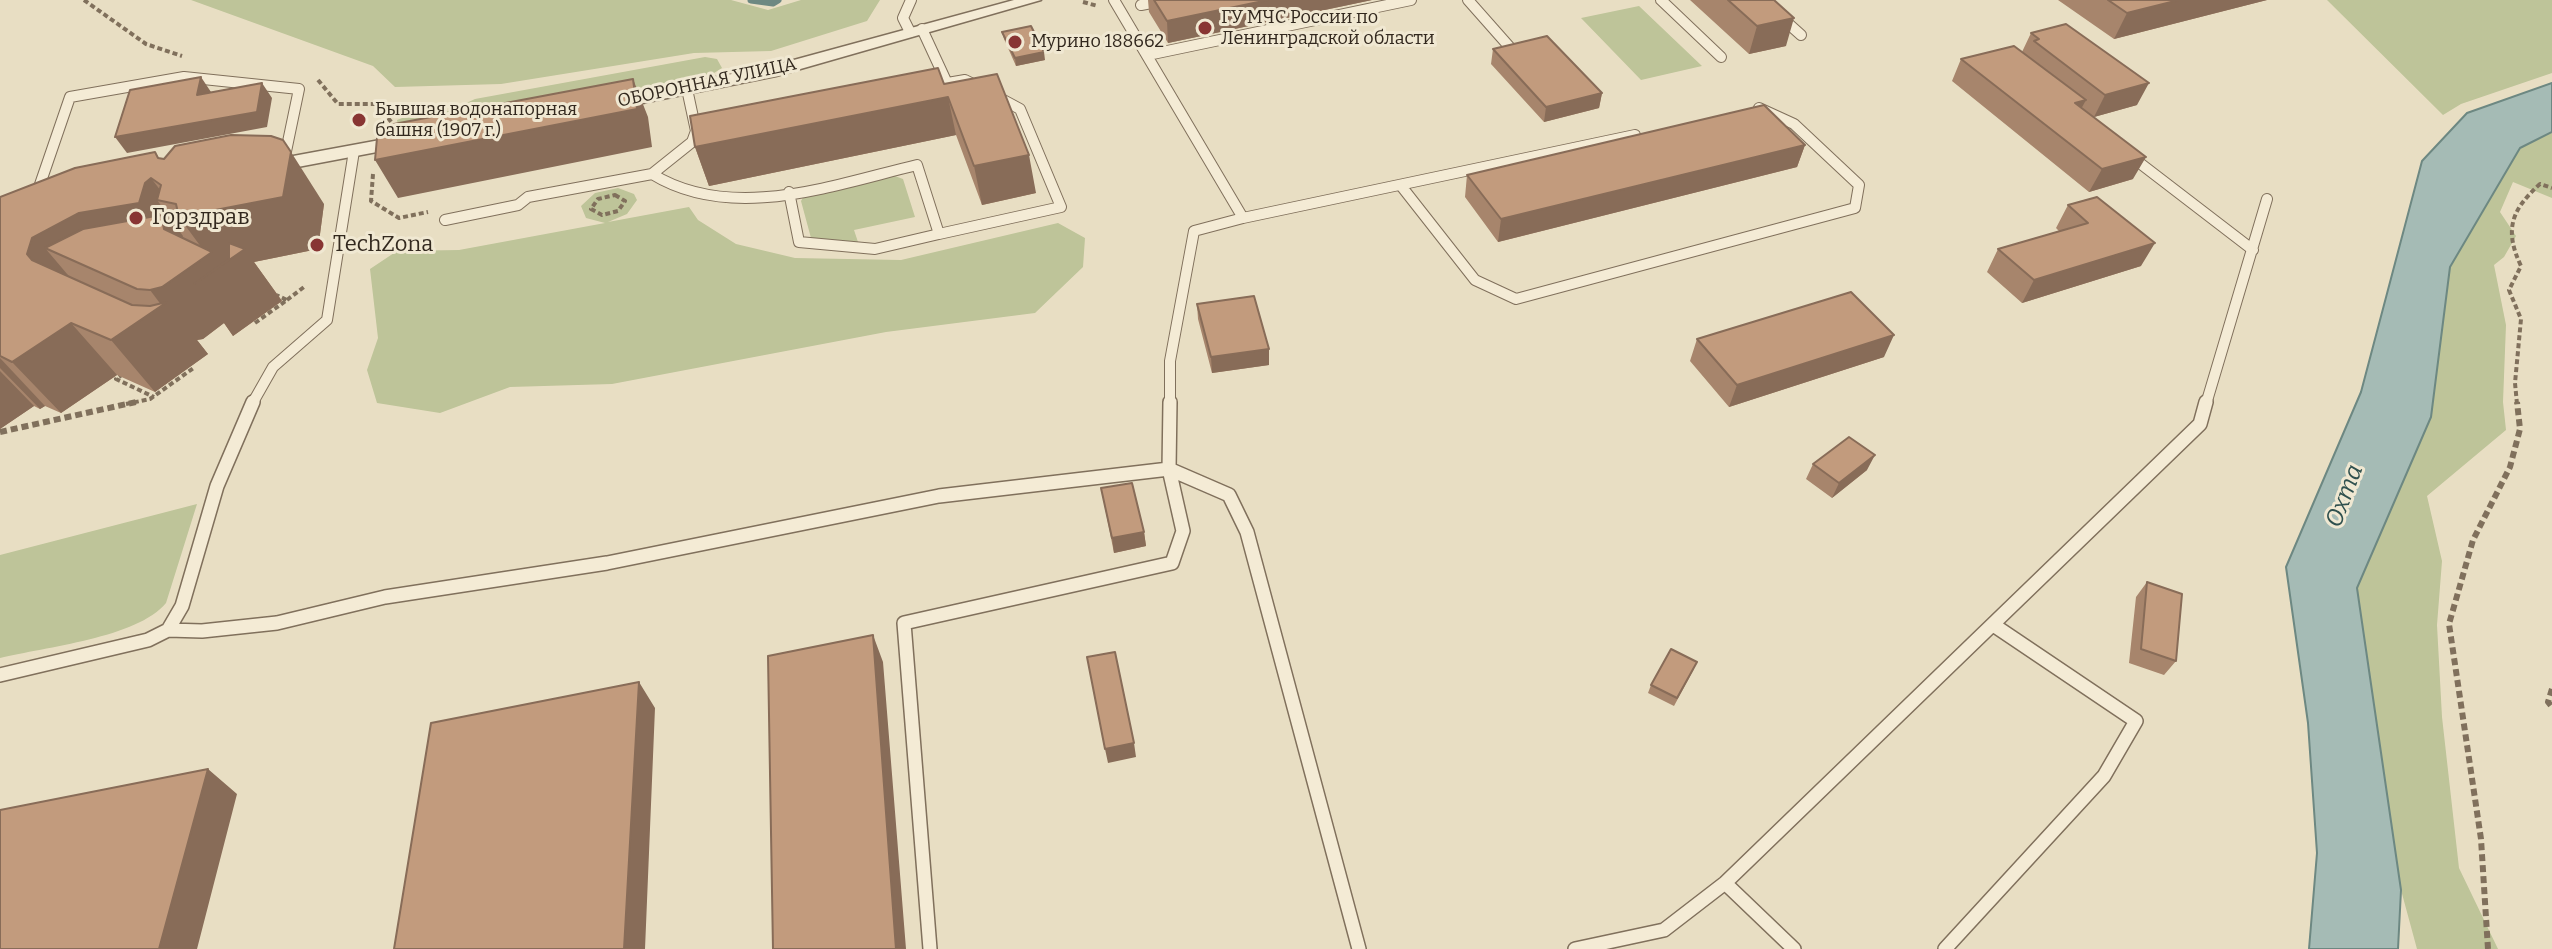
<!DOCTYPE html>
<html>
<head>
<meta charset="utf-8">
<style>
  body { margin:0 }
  canvas { display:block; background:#e8dec3 }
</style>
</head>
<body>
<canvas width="2552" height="949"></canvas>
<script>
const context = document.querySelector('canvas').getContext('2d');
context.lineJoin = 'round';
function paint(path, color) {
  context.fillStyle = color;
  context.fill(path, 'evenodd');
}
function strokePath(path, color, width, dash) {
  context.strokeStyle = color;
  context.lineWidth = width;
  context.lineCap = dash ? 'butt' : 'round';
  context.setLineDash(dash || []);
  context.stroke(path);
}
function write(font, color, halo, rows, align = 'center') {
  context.font = font + ' Bitter,serif';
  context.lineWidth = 6;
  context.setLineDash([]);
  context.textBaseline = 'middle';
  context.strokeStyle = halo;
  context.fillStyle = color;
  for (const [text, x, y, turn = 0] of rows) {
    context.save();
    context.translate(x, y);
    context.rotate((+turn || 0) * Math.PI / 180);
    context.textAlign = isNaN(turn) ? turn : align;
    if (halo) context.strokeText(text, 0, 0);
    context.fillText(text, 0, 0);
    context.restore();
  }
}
paint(new Path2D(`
  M 191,0 L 731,0 L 768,10 L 801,0 L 880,0 L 867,21 L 771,51 L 694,53 L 501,84 L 395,87 L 373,66 Z
  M 2327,0 L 2552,0 L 2552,73 L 2461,104 L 2443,115 Z
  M 1639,6 L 1702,66 L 1641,80 L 1581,18 Z
  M 705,57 L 717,59 L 722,68 L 714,73 L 664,86 L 400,134 L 397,120 L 410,115 L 449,111 L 475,99 Z
  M 2552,132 L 2552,198 L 2513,182 L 2500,212 L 2516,236 L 2504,257 L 2494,265 L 2506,325 L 2503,402 L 2506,430 L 2427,496 L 2442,561 L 2437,625 L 2442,717 L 2459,868 L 2498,949 L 2417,949 L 2401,890 L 2357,588 L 2431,417 L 2450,267 L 2520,148 Z
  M 892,175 L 903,179 L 915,217 L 854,230 L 859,245 L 811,238 L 801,201 L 804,196 Z
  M 618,188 L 634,194 L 637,200 L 627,214 L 608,222 L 689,207 L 698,220 L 736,244 L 795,258 L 901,260 L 1058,223 L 1085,238 L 1083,267 L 1035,313 L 886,332 L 612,384 L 510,387 L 440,413 L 377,403 L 367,370 L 378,338 L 370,269 L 397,251 L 459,250 L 605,223 L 586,218 L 581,206 L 595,193 Z
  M 197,504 L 166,603 C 137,638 45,647 0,658 L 0,555 Z`), '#bec499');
const water = new Path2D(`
  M 2552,83 L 2552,132 L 2520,148 L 2450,267 L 2431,417 L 2357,588 L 2401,890 L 2398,949 L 2309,949 L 2317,853 L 2308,723 L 2286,567 L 2361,392 L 2422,161 L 2467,113 Z`);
paint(water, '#a5bbb5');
strokePath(water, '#6d8882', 2);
strokePath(new Path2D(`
  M 751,0 L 773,3 L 778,0`), '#6d8882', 7);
const serviceFar1 = new Path2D(`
  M 1114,0 L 1243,218 L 1194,231 L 1170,361 L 1170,404
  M 1468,0 L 1514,52
  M 1661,0 L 1721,57
  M 1762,0 L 1801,35
  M 1141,5 L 1167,0
  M 922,29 L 947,83
  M 910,32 L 903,18 L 911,0
  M 1148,55 L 1411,0
  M 930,86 L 965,80 L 977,86
  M 2128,154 L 2253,250
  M 652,174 C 732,223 833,185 917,165 L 939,234 L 1061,207 L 1020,109 L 994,95
  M 1402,187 L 1475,280 L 1516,299 L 1855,208 L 1859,185 L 1794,124 L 1759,108
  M 789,192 L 799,242 L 875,249 L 939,234
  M 36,196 L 70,97 L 184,77 L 299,89 L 284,161
  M 1243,218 L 1635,135
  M 445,220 L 518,205 L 528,197 L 652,174 L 692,142 L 696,131 L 687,89
  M 252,404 L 273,367 L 327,320 L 354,151
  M 2206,404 L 2267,199`);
const service = new Path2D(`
  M 168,630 L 182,606 L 217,486 L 253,402
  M 0,675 L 148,640 L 168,630 L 202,631 L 277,623 L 385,597 L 607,563 L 939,496 L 1169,469 L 1229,495 L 1247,532 L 1359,949
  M 1725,883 L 1794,949
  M 930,949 L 904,623 L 1172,563 L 1183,531 L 1169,469 L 1170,402
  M 1575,949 L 1664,930 L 1725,883 L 2200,424 L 2206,402
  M 1945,949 L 2104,776 L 2136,721 L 1995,626`);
const minor = new Path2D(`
  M 1014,0 L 1041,0 L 776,76 L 608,110 L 599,104 L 608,98 L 768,67 Z
  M 407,135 L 414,137 L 414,145 L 266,173 L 256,167 L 266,161 Z`);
strokePath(serviceFar1, '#80705c', 12);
strokePath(service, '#80705c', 16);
strokePath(minor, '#80705c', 3);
strokePath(new Path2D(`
  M 84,0 L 146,44 L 182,56
  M 1083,2 L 1098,6
  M 318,80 L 338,104 L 377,104 L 392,123
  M 373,174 L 371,201 L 399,218 L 428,212
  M 615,195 L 625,201 L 618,211 L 602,215 L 591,209 L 598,199 Z
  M 287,300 L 304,287
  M 255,323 L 287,300 L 276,295
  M 123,374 L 116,379 L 154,397
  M 126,404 L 150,399 L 195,367
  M 2517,404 L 2515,383 L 2521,319 L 2509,290 L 2521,266 C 2504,230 2511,210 2540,184 L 2552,188`), '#80705c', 4, [5, 3]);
strokePath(new Path2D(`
  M 0,432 L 136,402
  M 2552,689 L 2548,702 L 2552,707
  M 2488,949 L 2481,839 L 2449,624 L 2473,540 L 2510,467 L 2520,429 L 2517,402`), '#80705c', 6, [7, 4]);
strokePath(serviceFar1, '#f4ebd5', 10);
strokePath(service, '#f4ebd5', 13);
paint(minor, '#f4ebd5');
paint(new Path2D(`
  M 1148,0 L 1372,0 L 1168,43 L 1149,12 Z
  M 1690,0 L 1774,0 L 1786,46 L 1749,54 Z
  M 2058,0 L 2267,0 L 2114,39 Z
  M 1002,32 L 1045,60 L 1016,66 L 1004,39 Z
  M 2031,33 L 2137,105 L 2094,117 L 2133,179 L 2089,192 L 1952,81 L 1961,59 L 2022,52 Z
  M 1493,49 L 1602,93 L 1599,108 L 1544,122 L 1491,64 Z
  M 944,84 L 1036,193 L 982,205 L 956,135 L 709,186 L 695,147 Z
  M 1805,145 L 1797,167 L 1498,242 L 1465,197 L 1467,175 Z
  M 155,152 L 159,158 L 324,204 L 318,249 L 254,262 L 282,301 L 233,336 L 224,323 L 203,339 L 197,340 L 208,354 L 155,392 L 117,375 L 61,413 L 45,406 L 40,409 L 34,406 L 0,429 L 0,197 Z
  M 2068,205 L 2141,266 L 2022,303 L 1987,272 L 1998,249 L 2059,231 L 2056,228 Z
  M 1197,304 L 1269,349 L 1269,365 L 1212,373 L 1198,319 Z
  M 1697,339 L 1884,357 L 1729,407 L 1690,361 Z
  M 1813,464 L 1867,470 L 1832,498 L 1806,479 Z
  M 1101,488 L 1144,532 L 1146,546 L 1114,553 Z
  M 2147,582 L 2176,661 L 2164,675 L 2129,663 L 2136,597 Z
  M 1694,669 L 1674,706 L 1648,693 L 1651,685 Z`), '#a7856c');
paint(new Path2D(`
  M 1268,0 L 1372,0 L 1168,43 L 1167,21 Z
  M 2179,0 L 2267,0 L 2114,39 L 2127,13 Z
  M 1794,18 L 1786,46 L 1749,54 L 1757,26 Z
  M 1044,52 L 1045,60 L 1016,66 L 1015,58 Z
  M 201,77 L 211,92 L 197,95 Z
  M 633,79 L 648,117 L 652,147 L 398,198 L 375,160 Z
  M 262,83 L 272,98 L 267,127 L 127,153 L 115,137 Z
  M 2149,83 L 2137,105 L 2094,117 L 2105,95 Z
  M 1602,93 L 1599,108 L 1544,122 L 1546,107 Z
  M 948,97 L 956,135 L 709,186 L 695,147 Z
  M 2086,100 L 2074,122 L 2075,103 Z
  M 1805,145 L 1797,167 L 1498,242 L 1501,219 Z
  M 291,152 L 324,204 L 318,249 L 254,262 L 282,301 L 233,336 L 224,323 L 203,339 L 197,340 L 208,354 L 155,392 L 111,340 L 162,306 L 150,290 L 45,248 L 79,288 L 77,312 L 27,254 L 32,238 L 79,213 L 145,183 L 151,178 L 170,203 L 157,200 L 183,236 L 181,243 L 207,255 L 179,217 Z
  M 1029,155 L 1036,193 L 982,205 L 974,166 Z
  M 2146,157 L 2133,179 L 2089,192 L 2102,169 Z
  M 2155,243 L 2141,266 L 2022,303 L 2034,280 Z
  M 71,323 L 117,375 L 61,413 L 12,362 Z
  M 1894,335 L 1884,357 L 1729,407 L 1737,385 Z
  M 1269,349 L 1269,365 L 1212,373 L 1211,357 Z
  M 0,358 L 45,406 L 40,409 L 0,368 Z
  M 0,371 L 34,406 L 0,429 Z
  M 1875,455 L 1867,470 L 1832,498 L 1839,483 Z
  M 1144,532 L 1146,546 L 1114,553 L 1112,538 Z
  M 873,635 L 883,662 L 906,949 L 896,949 Z
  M 639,682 L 655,708 L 645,949 L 624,949 Z
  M 1134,743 L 1136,757 L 1108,763 L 1105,749 Z
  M 208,769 L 237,794 L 197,949 L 159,949 Z`), '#886c58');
const building = new Path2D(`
  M 1154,0 L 1268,0 L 1167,21 Z
  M 1728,0 L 1774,0 L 1794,18 L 1757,26 Z
  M 2108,0 L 2179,0 L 2127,13 Z
  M 2066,24 L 2149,83 L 2105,95 L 2034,41 L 2039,39 L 2031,33 Z
  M 1031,26 L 1044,52 L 1015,58 L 1002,32 Z
  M 1547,36 L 1602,93 L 1546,107 L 1493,49 Z
  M 2014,46 L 2086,100 L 2075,103 L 2146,157 L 2102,169 L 1961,59 Z
  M 938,68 L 944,84 L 997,74 L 1029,155 L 974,166 L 948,97 L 695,147 L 690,116 Z
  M 201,77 L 197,95 L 262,83 L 257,112 L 115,137 L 130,90 Z
  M 633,79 L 637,109 L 375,160 L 378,127 Z
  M 1764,105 L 1805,145 L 1501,219 L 1467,175 Z
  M 231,135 L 271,136 L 283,140 L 291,152 L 283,197 L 179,217 L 176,204 L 157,200 L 161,185 L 151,178 L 145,183 L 139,203 L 79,213 L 32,238 L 27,254 L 32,260 L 132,305 L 150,306 L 167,302 L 111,340 L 71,323 L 12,362 L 0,356 L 0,197 L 75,168 L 155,152 L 158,158 L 164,159 L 175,146 Z
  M 2097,197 L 2155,243 L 2034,280 L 1998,249 L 2088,223 L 2068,205 Z
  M 161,215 L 164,229 L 212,252 L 162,287 L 150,290 L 137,289 L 45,248 L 83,229 Z
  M 229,243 L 245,249 L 194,284 L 229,259 Z
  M 1851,292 L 1894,335 L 1737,385 L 1697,339 Z
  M 1254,296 L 1269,349 L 1211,357 L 1197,304 Z
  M 1849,437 L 1875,455 L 1839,483 L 1813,464 Z
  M 1132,483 L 1144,532 L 1112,538 L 1101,488 Z
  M 2147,582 L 2182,594 L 2176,661 L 2141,649 Z
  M 873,635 L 896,949 L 773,949 L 768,656 Z
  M 1671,649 L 1697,662 L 1677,698 L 1651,685 Z
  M 1115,652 L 1134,743 L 1105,749 L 1087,657 Z
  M 639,682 L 624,949 L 394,949 L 431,723 Z
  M 208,769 L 159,949 L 0,949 L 0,810 Z`);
paint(building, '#c29b7d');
strokePath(building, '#886c58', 2);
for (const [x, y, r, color] of [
  [1205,28,8,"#883533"],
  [1015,42,8,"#883533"],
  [359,120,8,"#883533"],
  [136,218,8,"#883533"],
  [317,245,8,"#883533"]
]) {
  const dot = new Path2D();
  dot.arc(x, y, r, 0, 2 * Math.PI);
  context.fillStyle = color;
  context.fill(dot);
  strokePath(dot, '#f0e8d2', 3);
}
write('18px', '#32281e', '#f0e8d2', [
  ["ГУ МЧС России по",1221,18],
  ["Ленинградской области",1221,39],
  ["Мурино 188662",1031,42],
  ["Бывшая водонапорная",375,110],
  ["башня (1907 г.)",375,131]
], 'left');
write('18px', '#32281e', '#f0e8d2', [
  ["ОБОРОННАЯ УЛИЦА",707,83,-12]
]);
write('22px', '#32281e', '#f0e8d2', [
  ["Горздрав",152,218],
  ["TechZona",333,245]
], 'left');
write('italic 24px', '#2f504e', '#f0e8d2', [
  ["Охта",2345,496,-69]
]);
</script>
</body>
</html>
